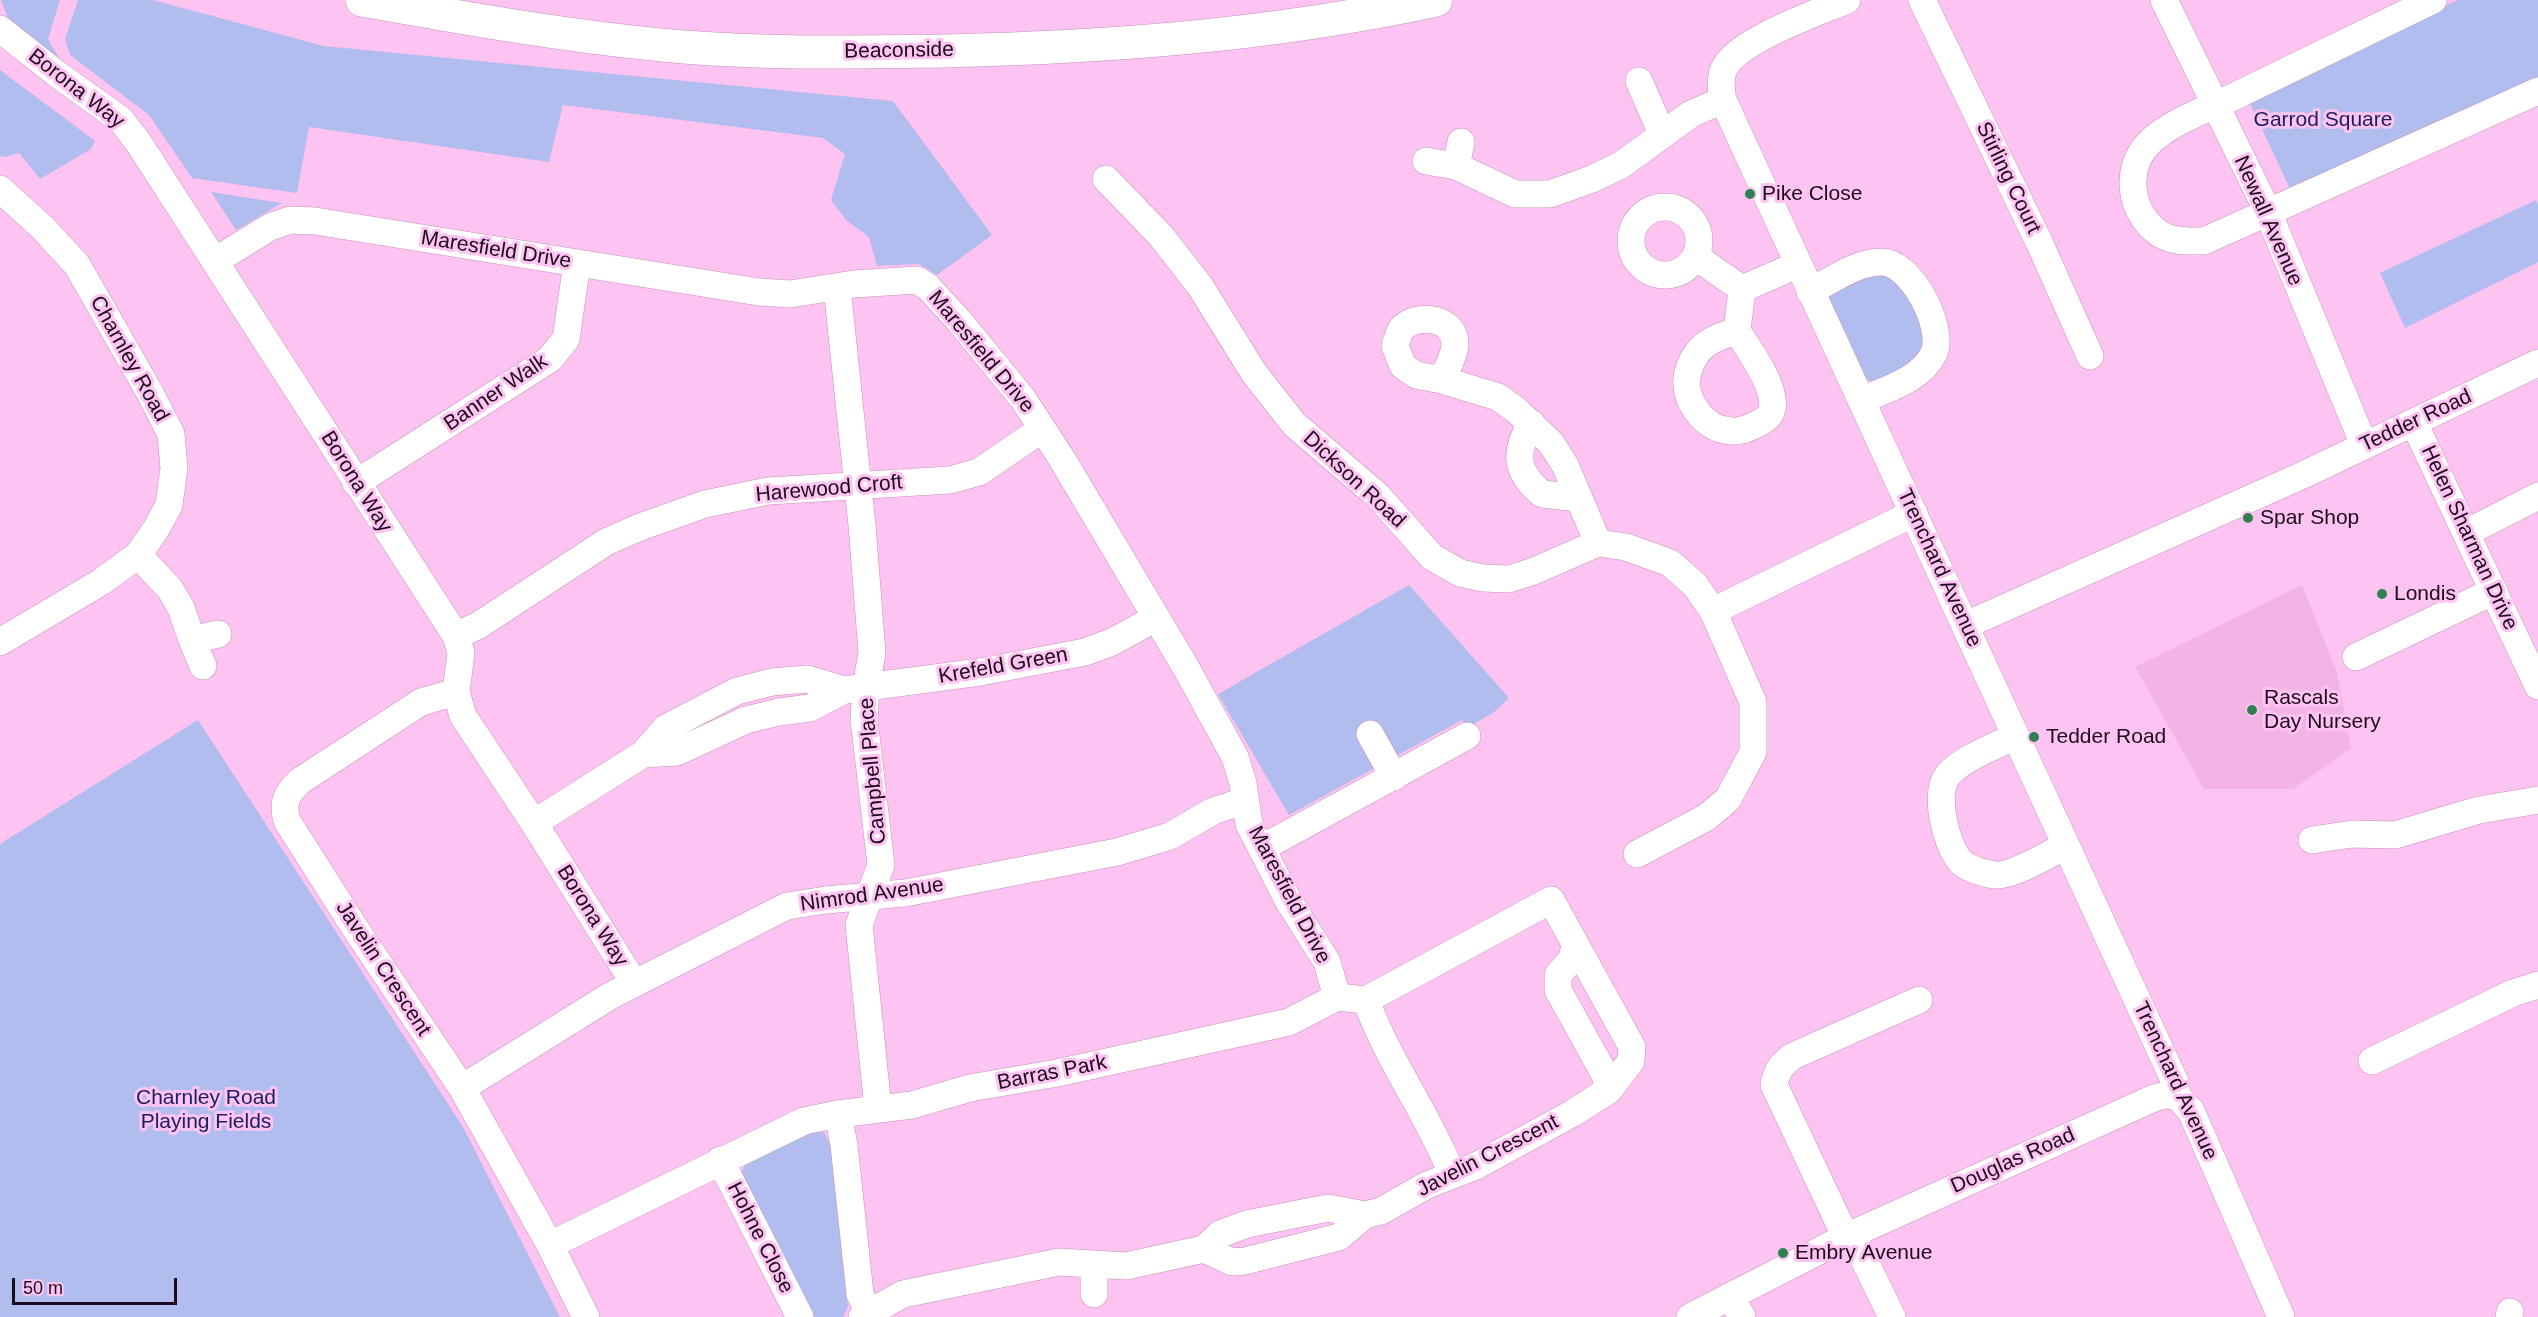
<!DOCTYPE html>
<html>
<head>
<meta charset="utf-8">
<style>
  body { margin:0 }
  #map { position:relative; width:2538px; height:1317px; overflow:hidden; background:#fdc3f1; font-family:Helvetica,sans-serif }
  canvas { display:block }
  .scale { position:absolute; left:12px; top:1278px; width:165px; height:27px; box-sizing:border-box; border:3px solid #1e0b1b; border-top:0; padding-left:8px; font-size:18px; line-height:21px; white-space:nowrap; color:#1e0b1b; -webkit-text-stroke:4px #fdc3f1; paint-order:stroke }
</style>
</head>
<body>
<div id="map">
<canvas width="2538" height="1317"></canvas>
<div class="scale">50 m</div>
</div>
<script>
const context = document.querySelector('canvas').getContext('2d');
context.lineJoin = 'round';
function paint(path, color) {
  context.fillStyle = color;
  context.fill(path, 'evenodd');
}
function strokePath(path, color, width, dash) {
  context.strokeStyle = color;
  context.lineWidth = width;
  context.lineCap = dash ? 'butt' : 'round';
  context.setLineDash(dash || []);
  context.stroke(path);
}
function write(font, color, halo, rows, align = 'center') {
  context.font = font + ' Helvetica,sans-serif';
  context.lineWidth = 6;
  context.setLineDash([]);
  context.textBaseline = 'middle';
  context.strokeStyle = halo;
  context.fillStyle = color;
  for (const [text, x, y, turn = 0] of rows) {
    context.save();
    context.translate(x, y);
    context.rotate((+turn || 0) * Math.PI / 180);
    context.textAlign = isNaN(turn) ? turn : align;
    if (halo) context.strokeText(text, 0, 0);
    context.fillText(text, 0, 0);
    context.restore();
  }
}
paint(new Path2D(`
  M 2302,585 L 2337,672 L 2351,749 L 2293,789 L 2204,789 L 2135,667 Z`), '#f3b4e5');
paint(new Path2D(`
  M 1,0 L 60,0 L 48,39 L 59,58 L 8,19 Z
  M 78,0 L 153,0 L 324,46 L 893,101 L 992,235 L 937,275 L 919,264 L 877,266 L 869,237 L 847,221 L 831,200 L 845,154 L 823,138 L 563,105 L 549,162 L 309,127 L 297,193 L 192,178 L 149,115 L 70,55 L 65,39 Z
  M 2458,0 L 2538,0 L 2538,79 L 2292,193 L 2247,97 Z
  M 0,70 L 95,141 L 91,149 L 40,179 L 19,153 L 5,157 L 0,156 Z
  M 211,192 L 282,203 L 236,230 Z
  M 2536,200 L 2538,205 L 2538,262 L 2405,328 L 2380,273 Z
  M 1873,272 L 1901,279 C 1912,305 1929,331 1920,360 L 1876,385 L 1858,374 L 1828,309 L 1828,293 Z
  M 1409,585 L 1509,698 L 1493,713 L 1467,728 L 1462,720 L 1289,815 L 1218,694 Z
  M 198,720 L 463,1127 L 560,1317 L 0,1317 L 0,844 Z
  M 815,1127 L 824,1133 L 832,1148 L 848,1307 L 843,1317 L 811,1317 L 744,1181 L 742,1171 L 746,1163 Z`), '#b0bdee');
const minor = new Path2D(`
  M 1847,0 C 1817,13 1739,40 1725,67 C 1720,76 1721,90 1723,100 L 2175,1082 L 2177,1096 L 2191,1111 L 2281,1317
  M 1922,0 L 2039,242 L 2090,356
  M 2164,0 L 2268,212 L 2364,445
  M 2433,0 C 2368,32 2302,63 2237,95 C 2211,108 2169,122 2149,143 C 2123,169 2130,214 2160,234 C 2173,242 2189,241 2204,241 L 2538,91
  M 0,29 L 57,74 L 121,120 L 138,142 L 456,636 L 461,653 L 456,692 L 463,716 L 534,823 L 634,983
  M 1639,81 L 1662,134
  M 1426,161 L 1456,166 L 1515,194 L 1550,194 L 1592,179 L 1621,165 L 1691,114 L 1723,100
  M 1456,166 L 1461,142
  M 1106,179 L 1161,236 L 1200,286 L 1254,373 L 1294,424 L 1378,496 L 1432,557 L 1460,573 L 1483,578 L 1509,579 L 1534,571 L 1598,543 L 1626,547 L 1670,563 L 1695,585 L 1713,611
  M 0,189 L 43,228 L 77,265 L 150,393 L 171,434 L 174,468 L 169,505 L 156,529 L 138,555 L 101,582 L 0,642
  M1631 241a34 34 0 1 1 68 0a34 34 0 1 1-68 0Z
  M 1696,257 L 1742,289
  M 215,261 L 270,227 L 290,220 L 315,221 L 759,292 L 790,294 L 854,284 L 917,280 L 928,287 L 960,322 L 1023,399 L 1062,459 L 1185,666 L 1235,757 L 1243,783 L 1249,824 L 1288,900 L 1327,962 L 1337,997
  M 837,287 L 862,525 L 872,653 L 866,687 L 864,719 L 881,865 L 859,925 L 878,1108
  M 1742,289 L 1797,265
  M 1810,292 C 1832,280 1856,262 1882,262 C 1911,262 1945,327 1934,353 C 1921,380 1887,389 1862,400
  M 1737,331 C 1712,338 1696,345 1688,372 C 1681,397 1703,430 1731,431 C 1741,432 1752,427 1761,422 C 1766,419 1771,415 1772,409 C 1777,387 1748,348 1737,331 L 1742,289
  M 1442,380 C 1447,369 1454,357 1455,345 C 1456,318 1419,312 1402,328 C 1399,332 1397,340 1395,346 L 1403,366 L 1416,375 L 1442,380 L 1498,397 L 1516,410 L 1551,443 L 1565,465 L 1598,543
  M 1531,423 C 1514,453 1515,471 1542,494 L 1579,498
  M 2414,423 L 2538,686
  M 356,483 L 550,359 L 566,339 L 577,263
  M 2466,533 L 2538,496
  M 138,555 L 170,589 L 181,608 L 192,640 L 218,634
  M 1966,625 L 2303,475 L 2538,363
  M 456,636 L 479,625 L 606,542 L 640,527 L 705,504 L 768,491 L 950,480 L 979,472 L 1042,429
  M 192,640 L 203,666
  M 2356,657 L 2494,591
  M 456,692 L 421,702 L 300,781 C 286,794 282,802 287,821 L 353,925 L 462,1088 L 550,1245 L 586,1317
  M 1370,734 L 1394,777
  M 2015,736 C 1996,746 1961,759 1948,775 C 1933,793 1946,845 1960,861 C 1967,869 1984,873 1994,875 C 2012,877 2049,854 2065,846
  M 643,754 L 677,752 L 746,720 L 779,712 L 810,708 L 844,690 L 980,672 L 1085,652 L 1112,642 L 1156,618
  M 534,823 L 643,754 L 666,728 L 737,691 L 772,682 L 807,679 L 844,690
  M 2312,840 L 2352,834 L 2395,835 L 2479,810 L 2538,800
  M 1262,848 L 1467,736
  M 1637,854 L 1707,817 L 1728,799 L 1753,752 L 1753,702 L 1713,611 L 1914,513
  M 1575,945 L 1572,959 L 1558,975 L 1558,990 L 1605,1075 L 1609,1090
  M 1366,1000 C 1388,1061 1428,1114 1452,1174
  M 2372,1061 L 2513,993 L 2538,985
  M 462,1088 L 610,996 L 787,906 L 826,900 L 905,893 L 1117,852 L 1170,836 L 1213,811 L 1244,801
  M 838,1114 L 844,1145 L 860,1294 L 869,1313
  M 720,1160 L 800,1317
  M 550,1245 L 804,1121 L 838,1114 L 912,1105 L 970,1088 L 1057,1073 L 1289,1022 L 1337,997 L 1366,1000 L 1551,900 L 1632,1047 L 1631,1061 L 1609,1090 L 1573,1113 L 1476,1166 L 1427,1185 L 1381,1211 L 1365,1215 L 1339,1237 L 1245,1261 L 1232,1262 L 1204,1249
  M 1094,1294 L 1094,1265
  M 1730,1296 L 1742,1317
  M 862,1317 L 903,1294 L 1059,1262 L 1126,1266 L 1204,1249 L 1220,1234 L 1247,1224 L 1328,1208 L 1365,1215
  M 1690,1317 L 1850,1235 L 2154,1098 L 2166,1095 L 2177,1096
  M 1892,1317 L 1857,1245 L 1840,1225 L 1774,1085 C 1776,1071 1782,1064 1793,1056 L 1919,1000
  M 2509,1317 L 2510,1312`);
const highway = new Path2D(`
  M 362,0 C 469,19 576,38 684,47 C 771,54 858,52 945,51 C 1112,47 1272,35 1436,0`);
strokePath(minor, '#c68fbb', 28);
strokePath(highway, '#c68fbb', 34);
strokePath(minor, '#fff', 27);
strokePath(highway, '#fff', 33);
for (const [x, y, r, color] of [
  [1750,194,6,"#318051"],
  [2248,518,6,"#318051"],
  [2382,594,6,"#318051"],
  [2252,710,6,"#318051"],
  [2034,737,6,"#318051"],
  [1783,1253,6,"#318051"]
]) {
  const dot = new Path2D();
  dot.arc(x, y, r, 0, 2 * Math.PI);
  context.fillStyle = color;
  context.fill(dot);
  strokePath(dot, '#fdc3f1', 2);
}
write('21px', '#1e0b1b', '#fdc3f1', [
  ["Beaconside",899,51,-1],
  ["Borona Way",76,89,38],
  ["Stirling Court",2008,178,64],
  ["Newall Avenue",2268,221,66],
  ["Maresfield Drive",496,250,9],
  ["Maresfield Drive",981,352,50],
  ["Charnley Road",129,359,61],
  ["Banner Walk",496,393,-34],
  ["Tedder Road",2416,421,-25],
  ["Dickson Road",1354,480,43],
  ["Borona Way",356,482,58],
  ["Harewood Croft",829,489,-5],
  ["Helen Sharman Drive",2469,538,65],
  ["Trenchard Avenue",1939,568,65],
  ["Krefeld Green",1003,666,-10],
  ["Campbell Place",873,771,-95],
  ["Nimrod Avenue",872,895,-8],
  ["Maresfield Drive",1289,895,62],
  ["Borona Way",592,916,58],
  ["Javelin Crescent",383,969,57],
  ["Barras Park",1052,1073,-11],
  ["Trenchard Avenue",2175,1081,65],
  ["Javelin Crescent",1488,1156,-27],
  ["Douglas Road",2013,1161,-24],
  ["Hohne Close",760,1238,63]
]);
write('21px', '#1b1e63', '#fdc3f1', [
  ["Garrod Square",2323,120],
  ["Charnley Road",206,1098],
  ["Playing Fields",206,1122]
]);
write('21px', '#1e0b1b', '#fdc3f1', [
  ["Pike Close",1762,194],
  ["Spar Shop",2260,518],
  ["Londis",2394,594],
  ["Rascals",2264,698],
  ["Day Nursery",2264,722],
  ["Tedder Road",2046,737],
  ["Embry Avenue",1795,1253]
], 'left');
</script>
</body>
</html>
